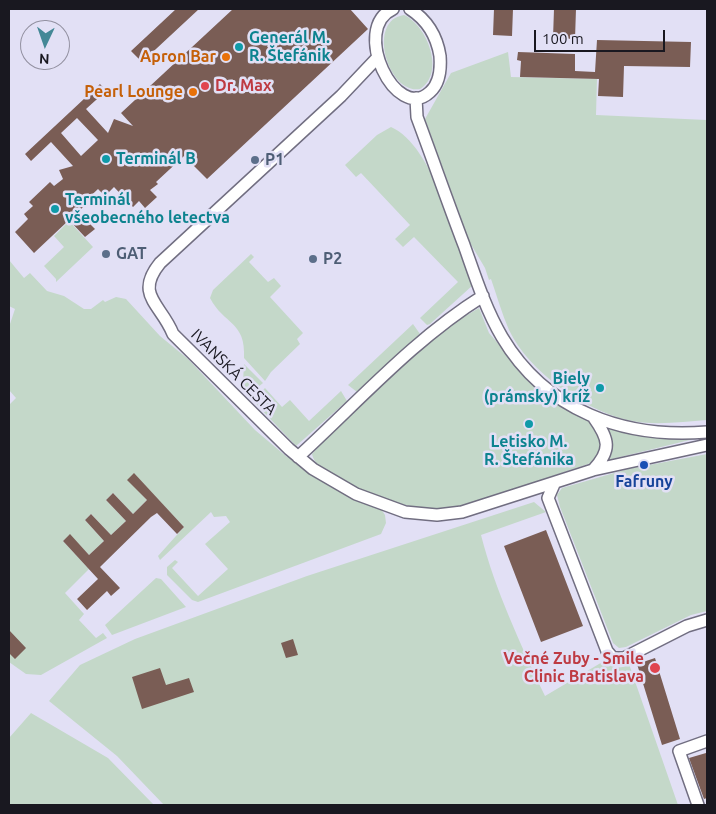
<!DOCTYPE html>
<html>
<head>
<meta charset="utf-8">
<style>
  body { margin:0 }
  #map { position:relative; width:716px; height:814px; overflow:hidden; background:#e2e0f5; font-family:Ubuntu,sans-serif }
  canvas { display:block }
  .frame { position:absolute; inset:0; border:10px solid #191820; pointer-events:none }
  .north { position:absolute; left:20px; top:20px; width:50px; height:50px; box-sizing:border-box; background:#e2e0f5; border:1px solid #9290a0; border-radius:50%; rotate:183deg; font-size:14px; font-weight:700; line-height:20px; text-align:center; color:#191820 }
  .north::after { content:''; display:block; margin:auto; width:18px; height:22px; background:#448896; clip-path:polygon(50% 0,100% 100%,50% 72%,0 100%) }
  .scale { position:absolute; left:534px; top:30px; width:131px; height:22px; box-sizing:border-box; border:2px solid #191820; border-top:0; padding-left:6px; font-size:15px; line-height:18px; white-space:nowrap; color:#191820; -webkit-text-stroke:4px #e2e0f5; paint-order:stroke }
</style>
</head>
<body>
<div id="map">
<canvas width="716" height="814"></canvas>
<div class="frame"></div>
<div class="north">N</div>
<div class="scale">100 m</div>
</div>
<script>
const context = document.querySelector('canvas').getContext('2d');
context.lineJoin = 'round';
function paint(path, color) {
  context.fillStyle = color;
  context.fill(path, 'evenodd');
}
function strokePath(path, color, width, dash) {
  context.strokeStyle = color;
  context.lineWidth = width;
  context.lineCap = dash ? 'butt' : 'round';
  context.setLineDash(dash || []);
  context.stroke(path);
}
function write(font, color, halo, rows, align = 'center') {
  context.font = font + ' Ubuntu,sans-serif';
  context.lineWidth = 5;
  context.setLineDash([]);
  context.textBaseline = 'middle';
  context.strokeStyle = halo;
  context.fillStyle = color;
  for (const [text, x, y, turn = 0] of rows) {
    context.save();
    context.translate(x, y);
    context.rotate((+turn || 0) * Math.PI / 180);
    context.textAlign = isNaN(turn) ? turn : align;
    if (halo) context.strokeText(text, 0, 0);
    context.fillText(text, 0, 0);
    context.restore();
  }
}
paint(new Path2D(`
  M 404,15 C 427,25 446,73 420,89 C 388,95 366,20 404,15 Z
  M 508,52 L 511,77 L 597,79 L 596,115 L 707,120 L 707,420 C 681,422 653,426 627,420 C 583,409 529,372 509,330 C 502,314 497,296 491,279 L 489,280 L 485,268 L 469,241 L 425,119 L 451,73 Z
  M 391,127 C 433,145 458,243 473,285 L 430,324 L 427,325 L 420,318 L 458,282 L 414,237 L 403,247 L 395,239 L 410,225 L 361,173 L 356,177 L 345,165 L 377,135 Z
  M 69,221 L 93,247 L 56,282 L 56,279 L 44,266 L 64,247 L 54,236 Z
  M 251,254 L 254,257 L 249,262 L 268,282 L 274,278 L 281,286 L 270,297 L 303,333 L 297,339 L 300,344 L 271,372 L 265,381 L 244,358 C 246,321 224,325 210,298 L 213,290 Z
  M 9,260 L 24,278 L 30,273 L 47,291 L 64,296 L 84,309 L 91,309 L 103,300 L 105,302 L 116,297 L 126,299 L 160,336 L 188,359 L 255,430 L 287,457 L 289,456 L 360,500 L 381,509 L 385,515 L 386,523 L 381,534 L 198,602 L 192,600 L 167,575 L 167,567 L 175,560 L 178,562 L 172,568 L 198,596 L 228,569 L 205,544 L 230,522 L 226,516 L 214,517 L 211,512 L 160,560 L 158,556 L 184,527 L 134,474 L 128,480 L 147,500 L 133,514 L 113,493 L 106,500 L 126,521 L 111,535 L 91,514 L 85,520 L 104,541 L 89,555 L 70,535 L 63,541 L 89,569 L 65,593 L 84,614 L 79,620 L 96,638 L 103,633 L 107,638 L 41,675 L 26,674 L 9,662 L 9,405 L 16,398 L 9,390 L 9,327 L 15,309 L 9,306 Z
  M 479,308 L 489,333 L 516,364 L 571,410 L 592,423 L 602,433 L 600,450 L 594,462 C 567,471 541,480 514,489 C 498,494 480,503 463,506 C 421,513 380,503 343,480 C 332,474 315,468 312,454 L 339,424 L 438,332 Z
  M 413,324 L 420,334 L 357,392 L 348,385 Z
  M 244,364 L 263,383 L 251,393 L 248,394 L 243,382 Z
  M 265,388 L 282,407 L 290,400 L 309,421 L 341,391 L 347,401 L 296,446 L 257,405 L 255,398 Z
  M 607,428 L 643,436 L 679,439 L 702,437 L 604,461 C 610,450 616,439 607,428 Z
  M 707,454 L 707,611 L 691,615 L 626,647 L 619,648 L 613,643 L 560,507 L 557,495 L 562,488 L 628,469 Z
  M 534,502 L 546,512 L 481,535 C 495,590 521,645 545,696 L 604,661 C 612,668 620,670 629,664 L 678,805 L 164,805 L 117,756 L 49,701 L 80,665 L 135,639 L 307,576 Z
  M 156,578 L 161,579 L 186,607 L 112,635 L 105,625 Z
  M 31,713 L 108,758 L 154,805 L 9,805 L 9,738 Z`), '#c4d8c9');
paint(new Path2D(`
  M 176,9 L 199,9 L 142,62 L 131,51 Z
  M 233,9 L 350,9 L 368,29 L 207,179 L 184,156 L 156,182 L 158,184 L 150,190 L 157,197 L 145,208 L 139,201 L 133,207 L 114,187 L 105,196 L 98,189 L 81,205 L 83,207 L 78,212 L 95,229 L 85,237 L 69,220 L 34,253 L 15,232 L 28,219 L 24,214 L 33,206 L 29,202 L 50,182 L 54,186 L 63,179 L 59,170 L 73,166 L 51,142 L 31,161 L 25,154 L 100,84 L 106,91 L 86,109 L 108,133 L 114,119 L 133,126 L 121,113 ZM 77,118 L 98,140 L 81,156 L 61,133 Z
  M 494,9 L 513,9 L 512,36 L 493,35 Z
  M 554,9 L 576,9 L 575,39 L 553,38 Z
  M 597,40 L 691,42 L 690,67 L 624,66 L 623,97 L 598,96 L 599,79 L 520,77 L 521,61 L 517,60 L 518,52 L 575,54 L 575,71 L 595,72 Z
  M 134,473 L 184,527 L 177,534 L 157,513 L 151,517 L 100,567 L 120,588 L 111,596 L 107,591 L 87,610 L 77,599 L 98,579 L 63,541 L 70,534 L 89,555 L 104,541 L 85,520 L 91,514 L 111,535 L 126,521 L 106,500 L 113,493 L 133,514 L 147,500 L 127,480 Z
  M 546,530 L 583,626 L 541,642 L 504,546 Z
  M 9,630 L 26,648 L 15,659 L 9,653 Z
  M 293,639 L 298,655 L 286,658 L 281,643 Z
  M 655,658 L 680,739 L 662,745 L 637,664 Z
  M 160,668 L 166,685 L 189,678 L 194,692 L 142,709 L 132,677 Z
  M 706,753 L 707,798 L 704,799 L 689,758 Z`), '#7a5d55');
const minor = new Path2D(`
  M 393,9 C 350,28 396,124 430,92 C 439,84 441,69 440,56 C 437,37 427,20 410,9
  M 378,57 L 341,96 L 160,263 C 134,295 161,304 173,334 L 289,449 L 313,469 L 356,494 L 405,512 L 437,515 L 462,512 L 593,470 L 707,445
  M 416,98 L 417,117 C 433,160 448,203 464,245 C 475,276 485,308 502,337 C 546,411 624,439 707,432
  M 298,457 C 358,402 414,339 483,296
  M 593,470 C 612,450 609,439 594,418
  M 555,482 L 548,498 L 607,651 L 613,658 L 624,658 L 687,626 L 707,620
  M 698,805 L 679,751 L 707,741`);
strokePath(minor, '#716e81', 14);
strokePath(minor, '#fff', 11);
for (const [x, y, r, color] of [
  [239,47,5,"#0f9aa8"],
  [226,57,5,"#e8710a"],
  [205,86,5,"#e0444e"],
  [193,92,5,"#e8710a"],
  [106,159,5,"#0f9aa8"],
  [255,160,5,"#5c6f8a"],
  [55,209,5,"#0f9aa8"],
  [106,254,5,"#5c6f8a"],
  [313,259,5,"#5c6f8a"],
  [600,388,5,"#0f9aa8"],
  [529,424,5,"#0f9aa8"],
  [644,465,5,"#1a4fb4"],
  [655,668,6,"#e0444e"]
]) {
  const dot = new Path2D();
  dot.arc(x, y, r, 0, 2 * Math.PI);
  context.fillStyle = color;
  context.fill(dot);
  strokePath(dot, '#e2e0f5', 2);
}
write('bold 16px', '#0d838f', '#e2e0f5', [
  ["Generál M.",249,38],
  ["R. Štefánik",249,56],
  ["Terminál B",116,159],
  ["Terminál",65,200],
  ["všeobecného letectva",65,218],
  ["Biely",590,379,"right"],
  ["(prámsky) kríž",590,397,"right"],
  ["Letisko M.",529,442,"center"],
  ["R. Štefánika",529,460,"center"]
], 'left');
write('bold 16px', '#c56008', '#e2e0f5', [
  ["Apron Bar",216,57],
  ["Pearl Lounge",183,92]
], 'right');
write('bold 16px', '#be3a42', '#e2e0f5', [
  ["Dr. Max",215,86],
  ["Večné Zuby - Smile",644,659,"right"],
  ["Clinic Bratislava",644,677,"right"]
], 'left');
write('bold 16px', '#4e5e75', '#e2e0f5', [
  ["P1",265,160],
  ["GAT",116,254],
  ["P2",323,259]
], 'left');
write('16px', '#191820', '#e2e0f5', [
  ["IVANSKÁ CESTA",234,372,45]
]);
write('bold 16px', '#164399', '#e2e0f5', [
  ["Fafruny",644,482]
]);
</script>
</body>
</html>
